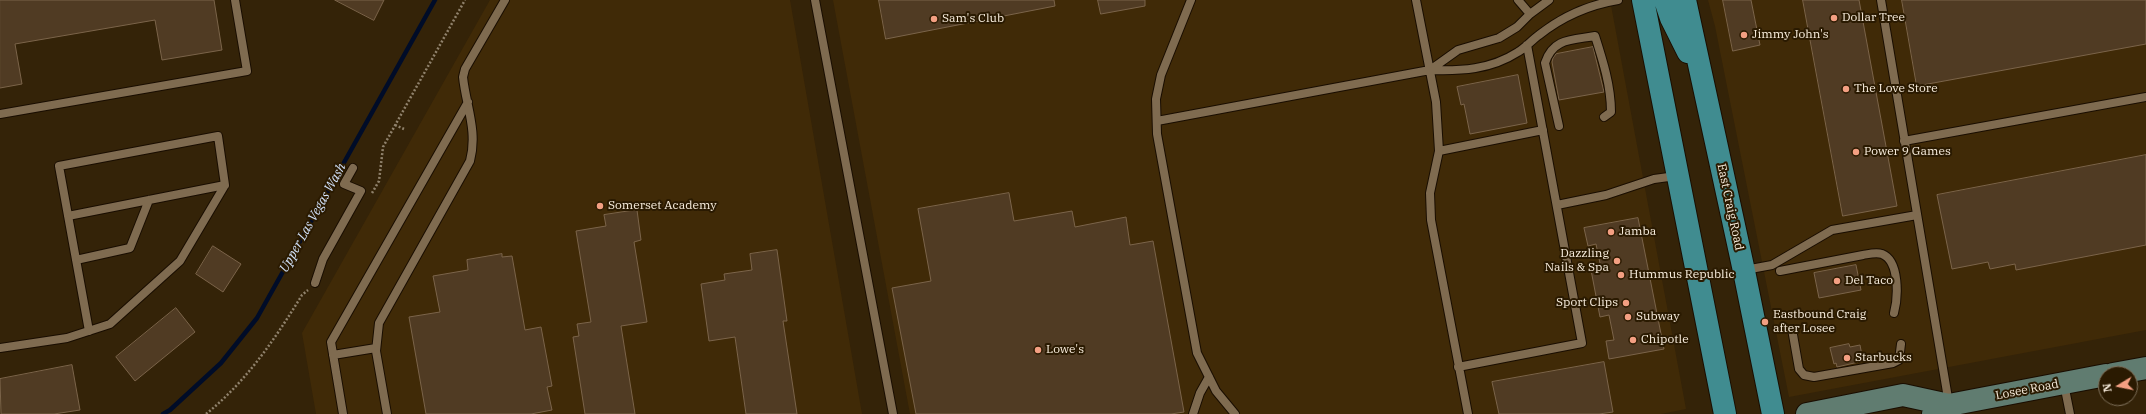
<!DOCTYPE html>
<html>
<head>
<meta charset="utf-8">
<style>
  body { margin:0 }
  #map { position:relative; width:2146px; height:414px; overflow:hidden; background:#342308; font-family:"IBM Plex Serif",serif }
  canvas { display:block }
  .north { position:absolute; left:2098px; top:366px; width:40px; height:40px; box-sizing:border-box; background:#2a1a01; border:1px solid #7d6f59; border-radius:50%; rotate:260deg; font-size:11px; font-weight:700; line-height:16px; text-align:center; color:#f9eede }
  .north::after { content:''; display:block; margin:auto; width:14px; height:18px; background:#f39f82; clip-path:polygon(50% 0,100% 100%,50% 72%,0 100%) }
</style>
</head>
<body>
<div id="map">
<canvas width="2146" height="414"></canvas>
<div class="north">N</div>
</div>
<script>
const context = document.querySelector('canvas').getContext('2d');
context.lineJoin = 'round';
function paint(path, color) {
  context.fillStyle = color;
  context.fill(path, 'evenodd');
}
function strokePath(path, color, width, dash) {
  context.strokeStyle = color;
  context.lineWidth = width;
  context.lineCap = dash ? 'butt' : 'round';
  context.setLineDash(dash || []);
  context.stroke(path);
}
function write(font, color, halo, rows, align = 'center') {
  context.font = font + ' "IBM Plex Serif",serif';
  context.lineWidth = 4;
  context.setLineDash([]);
  context.textBaseline = 'middle';
  context.strokeStyle = halo;
  context.fillStyle = color;
  for (const [text, x, y, turn = 0] of rows) {
    context.save();
    context.translate(x, y);
    context.rotate((+turn || 0) * Math.PI / 180);
    context.textAlign = isNaN(turn) ? turn : align;
    if (halo) context.strokeText(text, 0, 0);
    context.fillText(text, 0, 0);
    context.restore();
  }
}
paint(new Path2D(`
  M 490,0 L 790,0 L 862,414 L 316,414 L 302,333 Z
  M 833,0 L 1610,0 L 1686,409 L 1661,414 L 910,414 Z
  M 1708,0 L 2146,0 L 2146,330 L 1789,397 L 1715,26 Z`), '#402a07');
strokePath(new Path2D(`
  M 163,414 L 170,410 L 221,363 L 257,318 L 435,0`), '#000c28', 4.5);
const building = new Path2D(`
  M 0,0 L 214,0 L 222,50 L 162,60 L 155,20 L 15,44 L 22,84 L 0,88 Z
  M 335,0 L 384,0 L 374,20 Z
  M 879,0 L 1054,0 L 1055,6 L 886,39 Z
  M 1098,0 L 1145,0 L 1145,6 L 1101,14 Z
  M 1723,0 L 1751,0 L 1760,45 L 1733,51 Z
  M 1803,0 L 1859,0 L 1897,206 L 1843,216 Z
  M 1902,0 L 2146,0 L 2146,44 L 1917,86 Z
  M 1593,47 L 1604,92 L 1559,100 L 1552,62 L 1553,58 L 1556,54 Z
  M 1518,75 L 1527,123 L 1470,134 L 1464,104 L 1461,105 L 1457,87 Z
  M 2146,155 L 2146,245 L 2016,270 L 2015,264 L 1990,269 L 1988,262 L 1952,269 L 1937,195 Z
  M 1009,193 L 1014,221 L 1072,211 L 1075,227 L 1126,217 L 1130,245 L 1153,241 L 1184,412 L 1171,414 L 916,414 L 892,288 L 931,281 L 918,209 Z
  M 637,210 L 641,240 L 634,242 L 647,322 L 621,326 L 635,414 L 585,414 L 573,337 L 579,336 L 577,324 L 591,322 L 576,231 L 606,226 L 604,215 Z
  M 1638,218 L 1664,349 L 1609,359 L 1606,341 L 1614,340 L 1609,315 L 1600,317 L 1591,270 L 1601,268 L 1596,244 L 1588,246 L 1584,228 Z
  M 213,246 L 241,264 L 223,292 L 196,274 Z
  M 777,250 L 787,321 L 783,321 L 797,414 L 746,414 L 735,337 L 709,341 L 701,284 L 725,280 L 724,274 L 752,270 L 750,254 Z
  M 502,254 L 502,257 L 512,256 L 525,330 L 541,327 L 552,386 L 547,387 L 552,410 L 531,414 L 426,414 L 409,317 L 440,312 L 433,276 L 468,270 L 467,260 Z
  M 1856,265 L 1861,290 L 1819,298 L 1814,273 Z
  M 176,308 L 195,332 L 135,381 L 116,357 Z
  M 1849,344 L 1850,347 L 1860,345 L 1863,361 L 1837,367 L 1836,363 L 1834,364 L 1830,348 Z
  M 1604,362 L 1613,412 L 1599,414 L 1499,414 L 1492,382 Z
  M 72,365 L 80,410 L 54,414 L 1,414 L 0,379 Z`);
paint(building, '#503b23');
strokePath(building, '#7b644a', 1);
const service = new Path2D(`
  M 815,0 L 893,414
  M 1191,0 L 1161,75 L 1156,99 L 1157,134 L 1197,353 L 1216,391 L 1235,414
  M 1416,0 L 1436,102 L 1439,151 L 1430,193 L 1431,220 L 1468,414
  M 1518,0 L 1530,14
  M 1881,0 L 1949,404
  M 1430,70 L 1458,50 L 1499,38 L 1517,27 L 1530,14 L 1549,0
  M 0,114 L 247,71 L 235,0
  M 1157,121 L 1430,70 C 1461,71 1490,70 1518,52 C 1525,48 1531,41 1539,35 C 1563,16 1588,5 1618,0
  M 1559,126 L 1545,63 C 1553,38 1572,40 1595,36 C 1603,61 1611,86 1611,112 L 1604,117
  M 1904,141 L 2146,97
  M 1439,151 L 1543,130
  M 1557,205 L 1606,195 L 1654,179 L 1676,176
  M 68,216 L 225,185
  M 76,260 L 130,248 L 149,200
  M 1745,270 L 1772,265 L 1832,230 L 1917,215
  M 1780,271 L 1863,255 C 1869,254 1876,252 1882,254 C 1900,261 1898,298 1894,313
  M 315,283 L 323,259 L 361,191 L 344,184 L 353,168
  M 1792,329 L 1799,369 L 1804,375 L 1814,377 L 1893,363 L 1899,360 L 1901,344
  M 0,348 L 67,338 L 110,324 L 180,261 L 225,185 L 218,136 L 59,166 L 89,331
  M 333,355 L 376,348
  M 1458,367 L 1582,343 L 1527,45
  M 2064,384 L 2070,414
  M 343,414 L 331,342 L 468,102
  M 387,414 L 376,351 L 379,323 L 470,161 C 478,131 466,106 463,77 L 465,69 L 505,0
  M 1193,414 L 1200,393 L 1209,377`);
const secondary = new Path2D(`
  M 2113,374 L 2146,368
  M 1807,414 L 1903,395 L 1949,405
  M 1933,414 L 1949,405 L 2106,375`);
const primary = new Path2D(`
  M 1643,0 L 1725,414
  M 1665,0 L 1671,18 L 1688,52
  M 1685,0 L 1744,271 L 1773,414`);
strokePath(service, '#190d00', 10);
strokePath(secondary, '#190d00', 24);
strokePath(primary, '#190d00', 24);
strokePath(new Path2D(`
  M 395,125 L 404,129
  M 372,193 L 379,181 L 383,147 L 465,0
  M 206,414 C 246,382 275,339 302,295 L 308,290`), '#90826c', 2.5, [2, 2]);
strokePath(service, '#7f6b50', 8);
strokePath(secondary, '#607c70', 22);
strokePath(primary, '#408c90', 22);
for (const [x, y, r, color] of [
  [1834,18,4,"#f39f82"],
  [934,19,4,"#f39f82"],
  [1744,35,4,"#f39f82"],
  [1846,89,4,"#f39f82"],
  [1856,152,4,"#f39f82"],
  [600,206,4,"#f39f82"],
  [1611,232,4,"#f39f82"],
  [1617,261,4,"#f39f82"],
  [1621,275,4,"#f39f82"],
  [1837,281,4,"#f39f82"],
  [1626,303,4,"#f39f82"],
  [1628,317,4,"#f39f82"],
  [1765,322,4,"#f39f82"],
  [1633,340,4,"#f39f82"],
  [1038,350,4,"#f39f82"],
  [1847,358,4,"#f39f82"]
]) {
  const dot = new Path2D();
  dot.arc(x, y, r, 0, 2 * Math.PI);
  context.fillStyle = color;
  context.fill(dot);
  strokePath(dot, '#2a1a01', 1.5);
}
write('12px', '#f9eede', '#2a1a01', [
  ["Dollar Tree",1842,18],
  ["Sam's Club",942,19],
  ["Jimmy John's",1752,35],
  ["The Love Store",1854,89],
  ["Power 9 Games",1864,152],
  ["Somerset Academy",608,206],
  ["Jamba",1619,232],
  ["Dazzling",1609,254,"right"],
  ["Nails & Spa",1609,268,"right"],
  ["Hummus Republic",1629,275],
  ["Del Taco",1845,281],
  ["Sport Clips",1618,303,"right"],
  ["Eastbound Craig",1773,315],
  ["after Losee",1773,329],
  ["Subway",1636,317],
  ["Chipotle",1641,340],
  ["Lowe's",1046,350],
  ["Starbucks",1855,358]
], 'left');
write('12px', '#f9eede', '#2a1a01', [
  ["East Craig Road",1730,207,78],
  ["Losee Road",2027,390,-11]
]);
write('italic 13px', '#d3e3fb', '#2a1a01', [
  ["Upper Las Vegas Wash",313,218,-61]
]);
</script>
</body>
</html>
